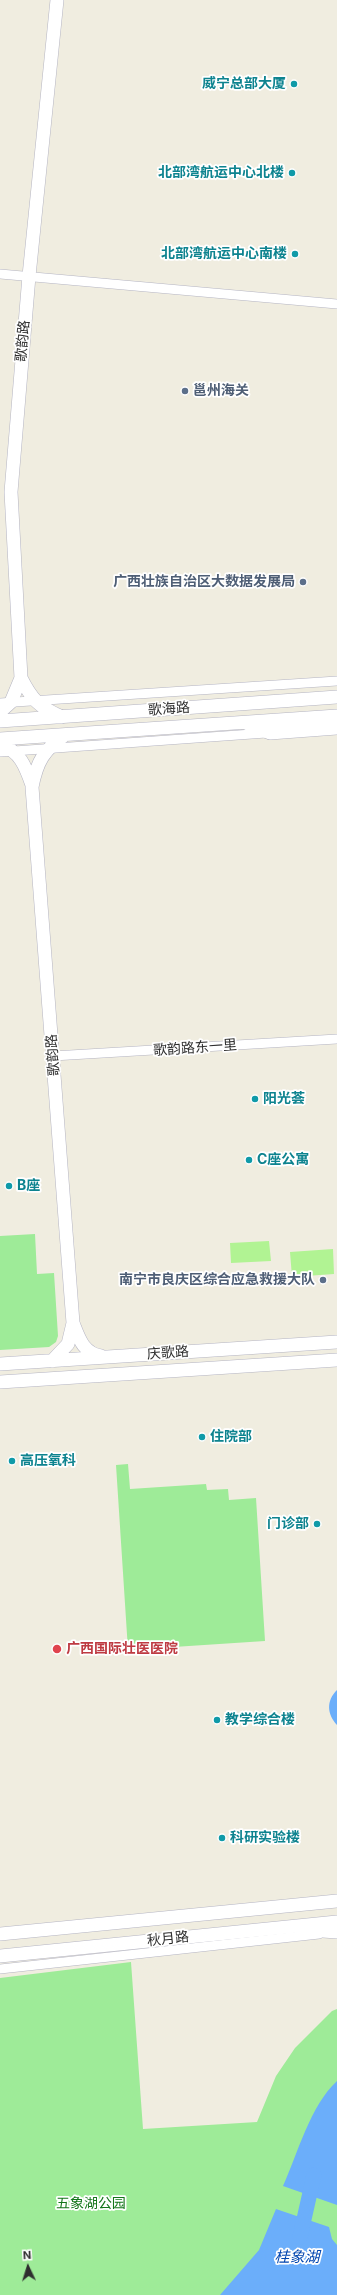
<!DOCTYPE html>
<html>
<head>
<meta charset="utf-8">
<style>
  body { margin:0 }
  #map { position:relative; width:337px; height:2295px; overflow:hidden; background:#f0ede0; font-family:Inter,sans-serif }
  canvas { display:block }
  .north { position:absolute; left:8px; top:2247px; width:40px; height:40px; -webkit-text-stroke:3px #fff; paint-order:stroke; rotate:356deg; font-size:11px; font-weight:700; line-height:16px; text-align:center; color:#2e2e2e }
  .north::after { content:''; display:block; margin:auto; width:14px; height:18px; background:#2e2e2e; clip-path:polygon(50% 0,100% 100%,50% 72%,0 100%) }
</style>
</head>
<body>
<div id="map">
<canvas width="337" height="2295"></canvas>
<div class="north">N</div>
</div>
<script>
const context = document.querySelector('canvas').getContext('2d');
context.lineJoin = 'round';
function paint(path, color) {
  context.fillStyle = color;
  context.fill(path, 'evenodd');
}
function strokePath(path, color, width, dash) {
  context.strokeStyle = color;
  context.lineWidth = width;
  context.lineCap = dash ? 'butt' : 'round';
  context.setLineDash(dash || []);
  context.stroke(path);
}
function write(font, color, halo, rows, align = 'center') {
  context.font = font + ' Inter,"Noto Sans SC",sans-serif';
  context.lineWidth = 3.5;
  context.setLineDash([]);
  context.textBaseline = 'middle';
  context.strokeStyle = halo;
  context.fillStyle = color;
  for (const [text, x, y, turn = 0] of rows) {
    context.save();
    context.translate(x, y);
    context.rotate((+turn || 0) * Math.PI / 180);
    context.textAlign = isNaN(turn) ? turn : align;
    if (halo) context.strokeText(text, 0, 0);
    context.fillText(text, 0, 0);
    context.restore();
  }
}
paint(new Path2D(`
  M 35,1234 L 37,1274 L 54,1273 L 58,1336 L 56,1342 L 49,1347 L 0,1350 L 0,1236 Z
  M 128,1464 L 130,1489 L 206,1484 L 207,1490 L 228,1489 L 229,1500 L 256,1498 L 265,1641 L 128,1650 L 116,1465 Z
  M 131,1962 L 143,2129 L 257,2122 L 276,2076 L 295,2048 L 332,2011 L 337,2009 L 337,2295 L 0,2295 L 0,1978 Z`), '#9eeb98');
paint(new Path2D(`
  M 269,1241 L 271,1261 L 231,1263 L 230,1243 Z
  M 333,1249 L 334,1274 L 292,1277 L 290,1252 Z`), '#b1f393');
paint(new Path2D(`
  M 337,1690 L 337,1725 C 327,1714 326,1701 337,1690 Z
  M 337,2081 L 337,2205 L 283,2186 C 298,2153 310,2106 337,2081 Z
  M 276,2209 L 329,2227 L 332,2239 L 337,2245 L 337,2295 L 220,2295 L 259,2250 Z`), '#6baefa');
strokePath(new Path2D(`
  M 300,2237 L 314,2175`), '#6baefa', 15);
const street = new Path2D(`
  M 0,274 L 337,304
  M 0,703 L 337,681
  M 0,752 L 266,733
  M 53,1056 L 337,1039
  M 0,1969 L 319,1934`);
const secondary = new Path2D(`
  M 57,0 L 29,276 L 11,492 L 21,678 C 32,700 39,707 62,717
  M 0,712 L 11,702 L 21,678
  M 0,721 L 337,697
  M 248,724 L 270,733 L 337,728
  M 0,739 L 337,716
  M 0,745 C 20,750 26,768 32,785
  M 73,1323 C 79,1338 83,1353 101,1356
  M 52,1361 L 68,1344 L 73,1323 L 32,787 C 37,761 44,750 65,735
  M 0,1364 L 337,1342
  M 0,1382 L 337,1360
  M 309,1930 L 337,1932
  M 0,1934 L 337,1901
  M 0,1956 L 337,1922`);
strokePath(street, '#b4b4c2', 10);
strokePath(secondary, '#b4b4c2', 14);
strokePath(street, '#fff', 9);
strokePath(secondary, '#fff', 13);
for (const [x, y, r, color] of [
  [294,84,4,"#0f9aa8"],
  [292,173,4,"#0f9aa8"],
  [295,254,4,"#0f9aa8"],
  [185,391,4,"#5c6f8a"],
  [303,582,4,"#5c6f8a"],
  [255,1099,4,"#0f9aa8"],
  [249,1160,4,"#0f9aa8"],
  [9,1186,4,"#0f9aa8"],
  [323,1280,4,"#5c6f8a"],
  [202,1437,4,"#0f9aa8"],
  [12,1461,4,"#0f9aa8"],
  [317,1524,4,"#0f9aa8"],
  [57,1649,5,"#e0444e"],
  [217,1720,4,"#0f9aa8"],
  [222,1838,4,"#0f9aa8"]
]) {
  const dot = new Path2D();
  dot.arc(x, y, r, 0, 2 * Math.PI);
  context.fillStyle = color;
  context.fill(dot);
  strokePath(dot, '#fff', 1.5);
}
write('bold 14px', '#0d838f', '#fff', [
  ["威宁总部大厦",286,84,"right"],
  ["北部湾航运中心北楼",284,173,"right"],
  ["北部湾航运中心南楼",287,254,"right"],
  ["阳光荟",263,1099],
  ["C座公寓",257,1160],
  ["B座",17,1186],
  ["住院部",210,1437],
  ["高压氧科",20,1461],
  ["门诊部",309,1524,"right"],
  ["教学综合楼",225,1720],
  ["科研实验楼",230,1838]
], 'left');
write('14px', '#2e2e2e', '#fff', [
  ["歌韵路",23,341,-85],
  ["歌海路",169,709,-4],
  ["歌韵路东一里",195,1048,-4],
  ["歌韵路",53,1055,-94],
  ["庆歌路",168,1353,-4],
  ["秋月路",168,1939,-6]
]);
write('bold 14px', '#4e5e75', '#fff', [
  ["邕州海关",193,391,"left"],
  ["广西壮族自治区大数据发展局",295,582],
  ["南宁市良庆区综合应急救援大队",315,1280]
], 'right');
write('bold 14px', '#be3a42', '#fff', [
  ["广西国际壮医医院",66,1649]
], 'left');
write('14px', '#14751a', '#fff', [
  ["五象湖公园",91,2204]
]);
write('italic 15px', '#0145af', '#fff', [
  ["桂象湖",297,2257]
]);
</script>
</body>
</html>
